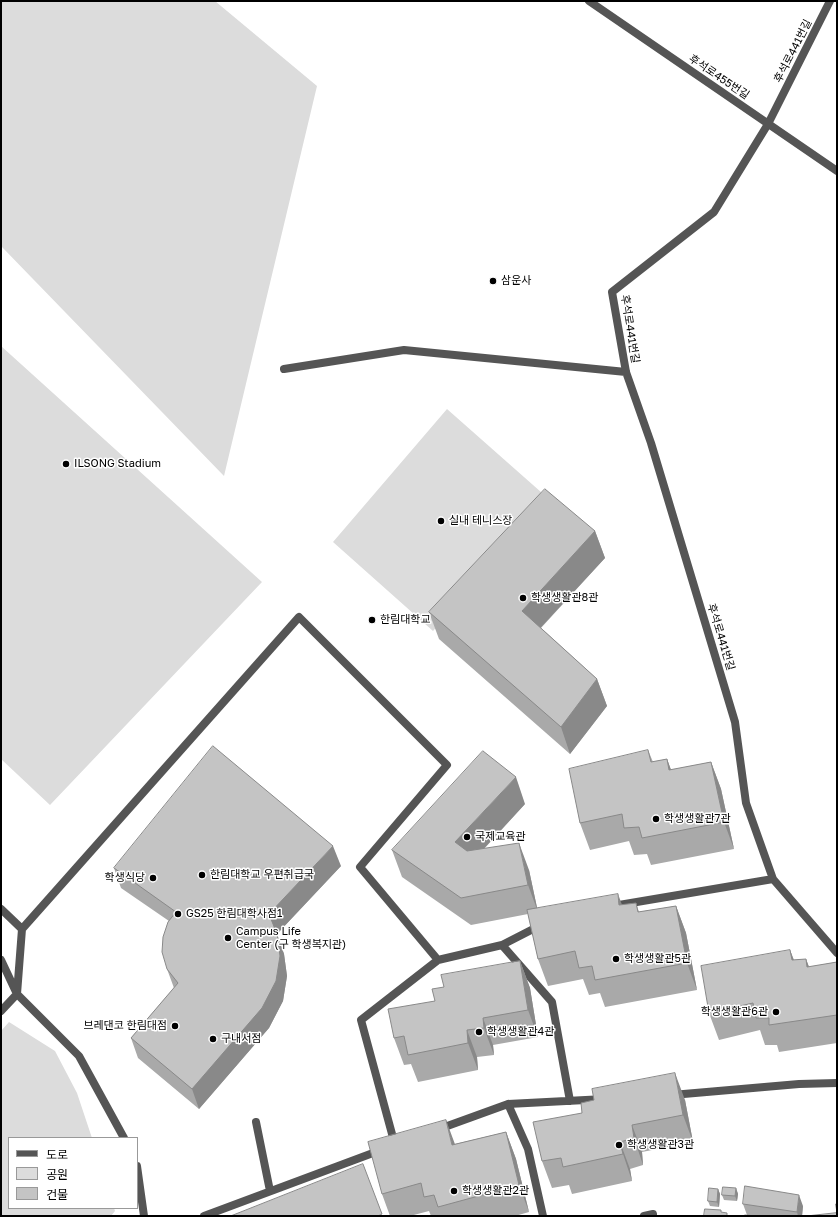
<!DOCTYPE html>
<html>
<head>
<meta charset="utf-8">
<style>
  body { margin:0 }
  #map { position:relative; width:838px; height:1217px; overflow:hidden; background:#fff; font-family:"Golos Text","Noto Sans KR",sans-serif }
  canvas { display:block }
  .frame { position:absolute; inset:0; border:2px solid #000; pointer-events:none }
  .legend { position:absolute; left:8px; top:1137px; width:130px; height:72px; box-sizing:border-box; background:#fff; border:1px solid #999; margin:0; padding:5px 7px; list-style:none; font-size:12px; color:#000 }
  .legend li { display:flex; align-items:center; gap:8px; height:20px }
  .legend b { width:20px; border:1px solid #999 }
</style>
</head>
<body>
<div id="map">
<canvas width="838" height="1217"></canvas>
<div class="frame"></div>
<ul class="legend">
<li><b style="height:5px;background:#555"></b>도로</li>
<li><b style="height:11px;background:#dcdcdc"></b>공원</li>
<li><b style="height:11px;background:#c4c4c4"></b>건물</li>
</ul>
</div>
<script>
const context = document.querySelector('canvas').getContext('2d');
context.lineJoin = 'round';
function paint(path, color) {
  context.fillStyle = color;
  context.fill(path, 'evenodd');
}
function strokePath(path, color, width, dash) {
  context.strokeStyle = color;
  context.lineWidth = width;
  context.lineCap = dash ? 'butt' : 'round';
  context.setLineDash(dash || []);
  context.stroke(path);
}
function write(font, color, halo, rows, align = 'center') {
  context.font = font + ' "Golos Text","Noto Sans KR",sans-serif';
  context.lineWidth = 3;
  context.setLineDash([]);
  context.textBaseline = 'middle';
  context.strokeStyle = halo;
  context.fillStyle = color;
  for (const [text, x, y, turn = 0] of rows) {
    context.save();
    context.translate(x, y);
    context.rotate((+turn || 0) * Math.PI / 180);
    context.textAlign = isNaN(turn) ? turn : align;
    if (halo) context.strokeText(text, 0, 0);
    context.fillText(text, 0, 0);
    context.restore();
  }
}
paint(new Path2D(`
  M 1,1 L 215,1 L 317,86 L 224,476 L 1,246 Z
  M 1,346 L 262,582 L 50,805 L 1,759 Z
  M 447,409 L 550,500 L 433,631 L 333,542 Z
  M 9,1022 L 55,1051 L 77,1093 L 92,1138 L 9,1138 L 9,1208 L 114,1208 L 115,1211 L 111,1216 L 1,1216 L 1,1031 Z`), '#dcdcdc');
strokePath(new Path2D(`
  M 284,369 L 404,350 L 626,372 L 651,443 L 735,722 L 746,803 L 773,879 L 837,953
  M 613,906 L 773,879
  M 1,909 L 22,929
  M 502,945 L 552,1002 L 570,1101
  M 1,960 L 17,994 L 79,1056 L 124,1138
  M 438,960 L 502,945 L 541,925
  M 17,994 L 22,929 L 299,617 L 447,765 L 360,867 L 438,960 L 361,1020 L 395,1145
  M 1,1011 L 17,994
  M 672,1095 L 799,1084 L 837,1083
  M 508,1104 L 528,1149 L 543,1216
  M 256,1122 L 270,1191
  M 439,1129 L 508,1104 L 605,1099
  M 137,1166 L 144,1216
  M 204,1216 L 381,1150
  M 644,1216 L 653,1214`), '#555', 8);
strokePath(new Path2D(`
  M 589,1 L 837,171
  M 626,372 L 612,292 L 714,212 L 768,124 L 830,1`), '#555', 8);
paint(new Path2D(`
  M 595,531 L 605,558 L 541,628 L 597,679 L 607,706 L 570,754 L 439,639 L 429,612 Z
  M 648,750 L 653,762 L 667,759 L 671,770 L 711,762 L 721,789 L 734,849 L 651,865 L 647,854 L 634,855 L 629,841 L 590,850 L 580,823 Z
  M 525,804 L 484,849 L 529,870 L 537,908 L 622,905 L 636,903 L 639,912 L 676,906 L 686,933 L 697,990 L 605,1007 L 600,993 L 589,995 L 583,979 L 548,986 L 538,959 L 528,914 L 471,925 L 402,877 L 392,850 Z
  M 341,866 L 277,934 L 284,954 L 287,976 L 283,1001 L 269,1028 L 199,1109 L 138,1058 L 131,1038 L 174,988 L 167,969 L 169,921 L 121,888 L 114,868 Z
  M 790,950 L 794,960 L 806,959 L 809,967 L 837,962 L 837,1043 L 779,1052 L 777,1045 L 765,1045 L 760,1030 L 719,1040 L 709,1013 Z
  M 520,961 L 530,988 L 538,1037 L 493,1045 L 494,1055 L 477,1057 L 478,1070 L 418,1082 L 411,1064 L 404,1065 L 394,1038 L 435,1001 L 444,987 Z
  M 685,1100 L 693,1142 L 642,1152 L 643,1165 L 630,1169 L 632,1181 L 572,1194 L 569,1185 L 552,1188 L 542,1161 Z
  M 506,1132 L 516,1159 L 529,1212 L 515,1216 L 431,1216 L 429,1211 L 410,1216 L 390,1216 L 382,1194 L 455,1144 Z
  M 736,1188 L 738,1194 L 737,1201 L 724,1200 L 722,1195 Z
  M 718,1189 L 720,1194 L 719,1207 L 710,1206 L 708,1201 Z
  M 743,1204 L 803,1206 L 802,1216 L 745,1216 L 747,1215 Z`), '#a9a9a9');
paint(new Path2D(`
  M 595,531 L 605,558 L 531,638 L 522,611 Z
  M 597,679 L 607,706 L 570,754 L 561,727 Z
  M 667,759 L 677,786 L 669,770 Z
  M 711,762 L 721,789 L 734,849 L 724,822 Z
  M 516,777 L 525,804 L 465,869 L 455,842 Z
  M 519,843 L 529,870 L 538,912 L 528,885 Z
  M 333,846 L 341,866 L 277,934 L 284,954 L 287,976 L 283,1001 L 269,1028 L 199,1109 L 192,1089 L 269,914 Z
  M 618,894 L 628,921 L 619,905 Z
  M 676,906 L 686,933 L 697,990 L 687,963 Z
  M 790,950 L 800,977 L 792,960 Z
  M 806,959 L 816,986 L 807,967 Z
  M 520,961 L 530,988 L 538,1037 L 528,1010 Z
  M 483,1018 L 493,1045 L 494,1055 L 484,1028 Z
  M 467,1030 L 477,1057 L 478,1070 L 468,1043 Z
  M 675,1073 L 685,1100 L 693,1142 L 683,1115 Z
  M 446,1120 L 456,1147 L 452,1145 Z
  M 632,1125 L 642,1152 L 643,1165 L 634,1138 Z
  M 506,1132 L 516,1159 L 529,1212 L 519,1185 Z
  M 620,1142 L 630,1169 L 632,1181 L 623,1154 Z
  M 736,1188 L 738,1194 L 737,1201 L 735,1196 Z
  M 718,1189 L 720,1194 L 719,1207 L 717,1202 Z
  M 799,1195 L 803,1206 L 802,1216 L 798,1216 L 797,1212 Z`), '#898989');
const building = new Path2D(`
  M 545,489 L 595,531 L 522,611 L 597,679 L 561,727 L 429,612 Z
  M 213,746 L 333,846 L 269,914 L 277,934 L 280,956 L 276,981 L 262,1008 L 192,1089 L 131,1038 L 178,983 L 167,969 L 162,952 L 163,937 L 168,922 L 176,912 L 114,868 Z
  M 648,750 L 651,762 L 667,759 L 669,770 L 711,762 L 724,822 L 642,838 L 639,827 L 624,828 L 622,814 L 580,823 L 569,769 Z
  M 483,751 L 516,777 L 455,842 L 467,851 L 519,843 L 528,885 L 461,898 L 392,850 Z
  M 618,894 L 619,905 L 636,903 L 638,912 L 676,906 L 687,963 L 595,980 L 592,966 L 579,968 L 575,951 L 538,959 L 527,910 Z
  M 790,950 L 792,960 L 806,959 L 807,967 L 837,962 L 837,1015 L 769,1025 L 769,1018 L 756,1018 L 753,1003 L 709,1013 L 701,966 Z
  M 520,961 L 528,1010 L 483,1018 L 484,1028 L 467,1030 L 468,1043 L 408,1055 L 404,1036 L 394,1038 L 388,1009 L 435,1001 L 432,989 L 444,987 L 441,975 Z
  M 675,1073 L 683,1115 L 632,1125 L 634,1138 L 620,1142 L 623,1154 L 563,1167 L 561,1158 L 542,1161 L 533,1122 L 582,1113 L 581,1103 L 594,1100 L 592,1089 Z
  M 446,1120 L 452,1145 L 506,1132 L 519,1185 L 438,1207 L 434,1195 L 424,1197 L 421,1183 L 382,1194 L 368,1142 Z
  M 363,1164 L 382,1214 L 378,1216 L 231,1216 Z
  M 745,1186 L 799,1195 L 797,1212 L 743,1204 Z
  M 723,1187 L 736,1188 L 735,1196 L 722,1195 Z
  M 709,1188 L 718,1189 L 717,1202 L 708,1201 Z
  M 836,1204 L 837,1204 L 837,1212 Z
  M 705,1209 L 721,1210 L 721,1212 L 727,1213 L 727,1216 L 704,1216 Z
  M 837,1213 L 837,1216 L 807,1216 Z
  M 745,1215 L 756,1216 L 745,1216 Z`);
paint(building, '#c4c4c4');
strokePath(building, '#898989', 1);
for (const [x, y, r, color] of [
  [493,281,4,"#000"],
  [66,464,4,"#000"],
  [441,521,4,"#000"],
  [523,598,4,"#000"],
  [372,620,4,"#000"],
  [656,819,4,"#000"],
  [467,837,4,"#000"],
  [202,875,4,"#000"],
  [153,878,4,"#000"],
  [178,914,4,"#000"],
  [228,938,4,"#000"],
  [616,959,4,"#000"],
  [776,1012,4,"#000"],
  [175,1026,4,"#000"],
  [479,1032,4,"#000"],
  [213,1039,4,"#000"],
  [619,1145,4,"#000"],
  [454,1191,4,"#000"]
]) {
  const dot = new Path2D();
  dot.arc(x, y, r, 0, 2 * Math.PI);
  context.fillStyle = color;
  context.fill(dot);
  strokePath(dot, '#fff', 1.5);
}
write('11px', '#000', '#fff', [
  ["후석로441번길",793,51,-63],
  ["후석로455번길",719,77,34],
  ["후석로441번길",630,329,81],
  ["후석로441번길",721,637,73]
]);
write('11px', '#000', '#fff', [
  ["삼운사",501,281],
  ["ILSONG Stadium",74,464],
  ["실내 테니스장",449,521],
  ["학생생활관8관",531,598],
  ["한림대학교",380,620],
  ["학생생활관7관",664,819],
  ["국제교육관",475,837],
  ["한림대학교 우편취급국",210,875],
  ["학생식당",145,878,"right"],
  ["GS25 한림대학사점1",186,914],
  ["Campus Life",236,932],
  ["Center (구 학생복지관)",236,945],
  ["학생생활관5관",624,959],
  ["학생생활관6관",768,1012,"right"],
  ["브레댄코 한림대점",167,1026,"right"],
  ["학생생활관4관",487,1032],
  ["구내서점",221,1039],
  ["학생생활관3관",627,1145],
  ["학생생활관2관",462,1191]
], 'left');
</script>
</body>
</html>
